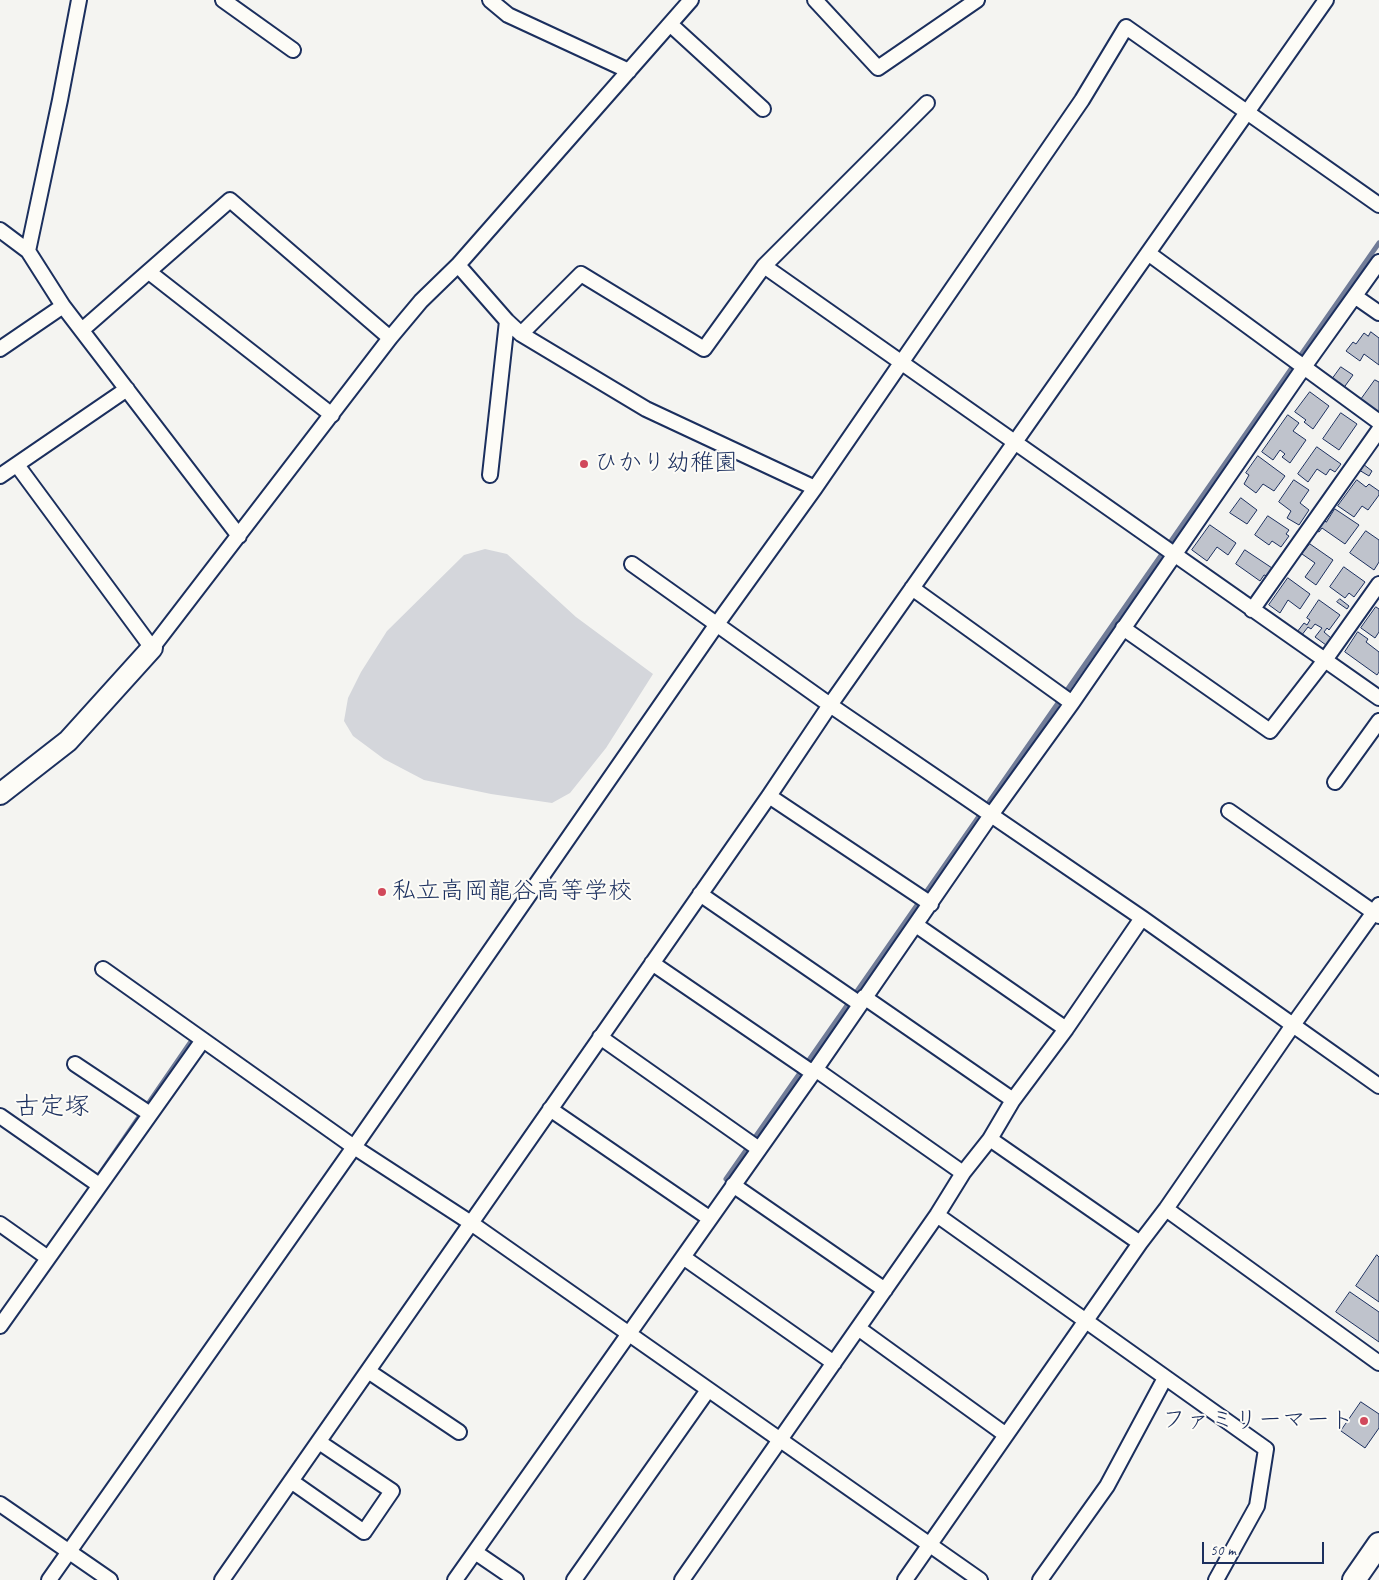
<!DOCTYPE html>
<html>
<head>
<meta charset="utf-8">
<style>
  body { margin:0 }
  #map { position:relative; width:1379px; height:1580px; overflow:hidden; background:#f4f4f1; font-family:Caveat,sans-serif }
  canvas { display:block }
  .scale { position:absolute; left:1202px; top:1542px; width:122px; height:22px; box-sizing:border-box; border:2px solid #1b2f5e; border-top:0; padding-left:6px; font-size:15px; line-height:18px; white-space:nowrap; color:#1b2f5e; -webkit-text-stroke:4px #fdfcf7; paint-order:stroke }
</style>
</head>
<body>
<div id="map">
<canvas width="1379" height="1580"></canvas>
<div class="scale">50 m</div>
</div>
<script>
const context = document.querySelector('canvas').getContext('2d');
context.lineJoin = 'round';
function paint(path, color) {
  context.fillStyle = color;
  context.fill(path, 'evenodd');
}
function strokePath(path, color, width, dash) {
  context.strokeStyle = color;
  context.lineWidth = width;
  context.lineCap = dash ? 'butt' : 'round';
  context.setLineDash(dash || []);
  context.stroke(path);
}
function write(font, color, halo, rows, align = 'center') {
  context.font = font + ' Caveat,"Klee One",sans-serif';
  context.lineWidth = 4;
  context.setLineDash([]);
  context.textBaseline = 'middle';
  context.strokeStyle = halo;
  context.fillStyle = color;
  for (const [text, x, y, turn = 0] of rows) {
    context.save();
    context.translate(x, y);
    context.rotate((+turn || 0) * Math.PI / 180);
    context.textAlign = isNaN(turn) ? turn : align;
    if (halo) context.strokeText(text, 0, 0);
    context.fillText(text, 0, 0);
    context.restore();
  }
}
paint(new Path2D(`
  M 485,549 L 507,554 L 576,617 L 653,674 L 606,748 L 570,793 L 552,803 L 491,794 L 424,780 L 384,759 L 353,736 L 344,721 L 348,698 L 361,672 L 387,631 L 464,555 Z`), '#d4d6db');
strokePath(new Path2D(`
  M 97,1178 L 190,1043
  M 726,1179 L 1379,243`), '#717c98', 5);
const building = new Path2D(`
  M 1371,332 L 1379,338 L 1379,365 L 1364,354 L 1360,361 L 1346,351 L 1353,342 L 1356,344 L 1364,333 L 1368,336 Z
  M 1341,367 L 1353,375 L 1340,393 L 1328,385 Z
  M 1375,380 L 1379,382 L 1379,420 L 1355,408 Z
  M 1310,392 L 1329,406 L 1313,429 L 1304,422 L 1306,420 L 1295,412 Z
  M 1341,413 L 1357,424 L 1339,450 L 1323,439 Z
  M 1288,415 L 1299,423 L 1293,431 L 1306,440 L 1290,463 L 1282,457 L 1285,454 L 1280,450 L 1273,460 L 1262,452 Z
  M 1317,447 L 1341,464 L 1335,472 L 1330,469 L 1326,475 L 1317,469 L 1308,482 L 1298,474 Z
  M 1258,456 L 1285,476 L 1274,491 L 1263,484 L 1256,493 L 1244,484 L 1249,475 L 1246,473 Z
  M 1363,464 L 1372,471 L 1369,476 L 1359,470 Z
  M 1294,480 L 1309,490 L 1300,503 L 1309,510 L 1299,525 L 1287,518 L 1291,511 L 1279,502 Z
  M 1357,480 L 1366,487 L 1369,484 L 1379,491 L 1379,495 L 1368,510 L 1362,506 L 1354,517 L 1338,506 Z
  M 1241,498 L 1257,510 L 1247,524 L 1230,513 Z
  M 1335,509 L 1359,525 L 1345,544 L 1322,528 L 1319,532 L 1315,530 L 1323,519 L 1326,522 Z
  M 1268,516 L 1289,530 L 1286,534 L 1289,536 L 1281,547 L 1272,541 L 1269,545 L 1255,535 Z
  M 1210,525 L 1236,543 L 1228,555 L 1217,547 L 1207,561 L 1192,550 Z
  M 1366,531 L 1379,540 L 1379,562 L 1374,570 L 1350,553 Z
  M 1310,544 L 1333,560 L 1316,585 L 1305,577 L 1315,563 L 1302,554 Z
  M 1245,550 L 1272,568 L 1267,576 L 1264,575 L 1260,581 L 1236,564 Z
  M 1344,567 L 1365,582 L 1354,597 L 1349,593 L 1345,598 L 1330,587 Z
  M 1288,578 L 1310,594 L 1300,609 L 1288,600 L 1280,613 L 1269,605 Z
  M 1340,599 L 1349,606 L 1347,609 L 1337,602 Z
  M 1319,600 L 1340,615 L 1329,630 L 1327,628 L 1324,632 L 1331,638 L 1326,645 L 1315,637 L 1322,628 L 1315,624 L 1311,629 L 1308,627 L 1301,636 L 1297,632 L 1304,623 L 1307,625 L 1310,620 L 1307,618 Z
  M 1376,607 L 1379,609 L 1379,632 L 1375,638 L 1361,628 Z
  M 1358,632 L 1368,639 L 1366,642 L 1379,652 L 1379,672 L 1377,675 L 1345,652 Z
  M 1377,1255 L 1379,1257 L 1379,1302 L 1356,1286 Z
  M 1350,1292 L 1379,1312 L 1379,1342 L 1336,1312 Z
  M 1361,1402 L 1379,1414 L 1379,1428 L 1365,1448 L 1341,1431 Z`);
paint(building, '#bfc3cc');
strokePath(building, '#1b2f5e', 1);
const street = new Path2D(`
  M 79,0 L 60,100 L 28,251 L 63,306 L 239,536
  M 223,0 L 293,50
  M 490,0 L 508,15 L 629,71
  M 815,0 L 878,68 L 977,0
  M 670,24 L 763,109
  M 0,230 L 28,251
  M 1148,253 L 1379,422
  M 458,265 L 507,321 L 521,334 L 646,409 L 815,488
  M 764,266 L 1379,698
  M 149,272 L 332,415
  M 1356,297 L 1379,313
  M 82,330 L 230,200 L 390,338
  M 521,334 L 581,274 L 704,349 L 764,266 L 927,103
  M 0,349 L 63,306
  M 17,465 L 152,648 L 390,338 L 421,301 L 458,265 L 691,0
  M 490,475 L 507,321
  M 0,476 L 127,389
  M 632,564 L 830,705 L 1142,918 L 1379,1086
  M 912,588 L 1072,703
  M 1252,610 L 1379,430
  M 1123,628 L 1270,731 L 1325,660 L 1379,584
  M 1335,782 L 1379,721
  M 769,796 L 931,904
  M 1229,811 L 1379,916
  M 700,894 L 860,1004
  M 916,925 L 1066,1029
  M 652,963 L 813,1073
  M 103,969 L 354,1147 L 471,1223 L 980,1580
  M 864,997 L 1013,1100
  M 600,1037 L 759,1149
  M 75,1064 L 150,1114
  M 815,1069 L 963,1173
  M 550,1109 L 709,1218
  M 0,1116 L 99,1185
  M 990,1139 L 1140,1243
  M 733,1185 L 885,1290
  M 1166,1209 L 1379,1363
  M 937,1215 L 1266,1449 L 1257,1506 L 1216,1580
  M 0,1224 L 48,1258
  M 683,1257 L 834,1363
  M 0,1326 L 203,1040
  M 858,1328 L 1006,1435
  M 368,1371 L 459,1432
  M 291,1481 L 364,1532 L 392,1491 L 319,1442
  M 0,1504 L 110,1580
  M 475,1552 L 516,1580
  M 49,1580 L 354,1147 L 717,624 L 815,488 L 1082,100 L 1126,27 L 1379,205
  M 222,1580 L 769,796 L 830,705 L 1326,0
  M 455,1580 L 813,1073 L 991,815 L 1072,703 L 1304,367 L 1379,262
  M 574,1580 L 708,1390
  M 682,1580 L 937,1215 L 963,1173 L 990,1139 L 1013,1100 L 1066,1029 L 1142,918
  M 905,1580 L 1140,1243 L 1166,1209 L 1293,1025 L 1379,905
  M 1040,1580 L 1107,1486 L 1165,1378`);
const secondary = new Path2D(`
  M 0,794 L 68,741 L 152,648`);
const primary = new Path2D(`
  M 1354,1580 L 1379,1544`);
strokePath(street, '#1b2f5e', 18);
strokePath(secondary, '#1b2f5e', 24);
strokePath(primary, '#1b2f5e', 26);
strokePath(street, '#fdfcf7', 14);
strokePath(secondary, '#fdfcf7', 20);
strokePath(primary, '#fdfcf7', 22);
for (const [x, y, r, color] of [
  [584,464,5,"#d1495b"],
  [382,892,5,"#d1495b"],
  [1364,1421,5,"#d1495b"]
]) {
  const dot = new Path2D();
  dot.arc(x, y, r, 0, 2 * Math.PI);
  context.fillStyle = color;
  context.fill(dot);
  strokePath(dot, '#fdfcf7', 2);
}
write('24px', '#1b2f5e', '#fdfcf7', [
  ["ひかり幼稚園",594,464],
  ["私立高岡龍谷高等学校",392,892],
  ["ファミリーマート",1354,1421,"right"]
], 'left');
write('25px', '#1b2f5e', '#fdfcf7', [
  ["古定塚",52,1107]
]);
</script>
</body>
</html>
